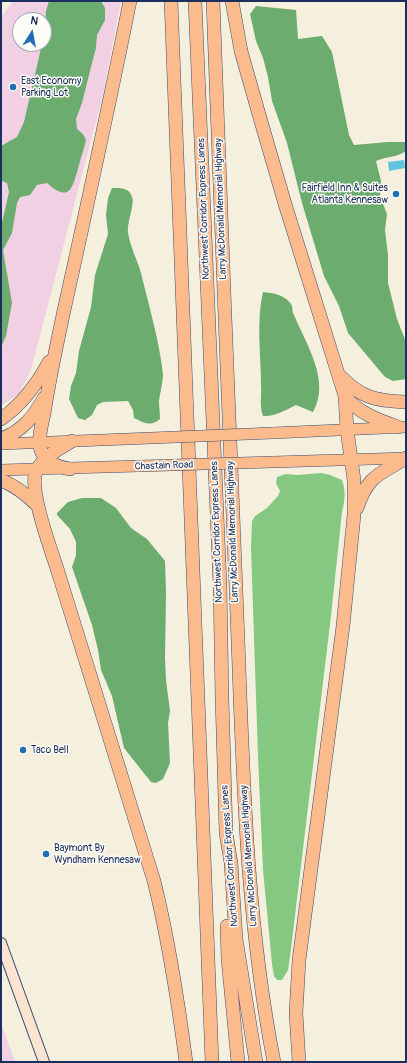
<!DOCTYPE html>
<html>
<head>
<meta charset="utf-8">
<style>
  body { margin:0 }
  #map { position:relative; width:407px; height:1063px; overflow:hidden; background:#f5f0de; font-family:Pangolin,sans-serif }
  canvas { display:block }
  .frame { position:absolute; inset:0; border:2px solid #1b2f5e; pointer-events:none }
  .north { position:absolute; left:12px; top:12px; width:40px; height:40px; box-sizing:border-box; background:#fdfcf7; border:1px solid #a3aaba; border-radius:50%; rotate:11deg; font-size:11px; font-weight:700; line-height:16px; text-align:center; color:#1b2f5e }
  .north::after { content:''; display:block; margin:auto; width:14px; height:18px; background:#1f6fb2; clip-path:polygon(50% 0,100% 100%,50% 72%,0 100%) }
</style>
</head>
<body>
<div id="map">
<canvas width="407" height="1063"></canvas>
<div class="frame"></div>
<div class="north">N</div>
</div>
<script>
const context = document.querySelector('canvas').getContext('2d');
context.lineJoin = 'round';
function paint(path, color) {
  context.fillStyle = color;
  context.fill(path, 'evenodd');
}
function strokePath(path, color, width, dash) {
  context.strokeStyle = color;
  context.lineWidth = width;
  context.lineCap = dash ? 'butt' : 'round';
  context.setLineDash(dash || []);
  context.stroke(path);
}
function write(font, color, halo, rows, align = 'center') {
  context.font = font + ' Pangolin,sans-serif';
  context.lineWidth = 3;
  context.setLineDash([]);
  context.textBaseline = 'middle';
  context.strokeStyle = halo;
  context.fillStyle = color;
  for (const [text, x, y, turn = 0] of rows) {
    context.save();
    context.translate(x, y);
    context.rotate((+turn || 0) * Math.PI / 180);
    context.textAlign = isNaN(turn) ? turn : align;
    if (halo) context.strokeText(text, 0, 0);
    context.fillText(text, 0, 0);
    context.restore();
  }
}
paint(new Path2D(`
  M 13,1 L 121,1 L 103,95 L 31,370 L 19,394 L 1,406 L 1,17 ZM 20,20 L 44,20 L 44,44 L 20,44 Z
  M 1,1023 L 15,1062 L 1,1062 Z`), '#f1d0e4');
paint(new Path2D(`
  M 321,473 L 330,475 L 342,480 C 346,491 345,500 342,512 L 331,616 L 290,957 L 288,970 L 282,980 L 277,980 L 274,976 L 272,964 L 263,870 L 258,757 L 251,548 L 252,521 L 255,516 L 267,508 L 278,496 L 280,491 L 276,483 L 277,477 L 286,474 L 298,475 Z`), '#85c881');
paint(new Path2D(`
  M 49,1 L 101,1 L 105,8 L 105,20 L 97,35 L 96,48 L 91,67 L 82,103 L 76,119 L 77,129 L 83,134 L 86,140 C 84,149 81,157 79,165 C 73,185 71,205 47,183 L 37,185 L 30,195 L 20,197 L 17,203 L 12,233 L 3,250 L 12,303 L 6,336 L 1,347 L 1,227 L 9,192 L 7,183 L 2,181 L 1,178 L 1,146 L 17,137 L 24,122 L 42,44 L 44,44 L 46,11 Z
  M 256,6 L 296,10 L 298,39 L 322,36 L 332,52 L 349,135 L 354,145 L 388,142 L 405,142 L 406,151 C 396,158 387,156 376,161 L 381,181 L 380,196 L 387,214 L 385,230 L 388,255 L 388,283 L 397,319 L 406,342 L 406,379 L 393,381 L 385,377 L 348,333 L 339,306 L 324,276 L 302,203 L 287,143 L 272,101 L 268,77 L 263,58 L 256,41 L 250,14 Z
  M 112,188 C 120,188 129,187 132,197 C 135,204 127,222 128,232 C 130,247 137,259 141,273 C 149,306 159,340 163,374 C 163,383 160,392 159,401 C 159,407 160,413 160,419 C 151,427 144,423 134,418 L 133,410 L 128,401 L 103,402 L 97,405 L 92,415 L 85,420 L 78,418 L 69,399 L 71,386 L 76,373 L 79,351 L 91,307 L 95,275 L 108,234 L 106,215 L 108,198 Z
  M 263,292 C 273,293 285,295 291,304 C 293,307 292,312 294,315 C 306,344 331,381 313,412 L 296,405 C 286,410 274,417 263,416 C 259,405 262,396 261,385 C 261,355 256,322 263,292 Z
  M 82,498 L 101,498 L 116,508 L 131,528 L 147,539 L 165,561 L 166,593 L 165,658 L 166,680 L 170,711 L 168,723 L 170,763 L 163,779 L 156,783 L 151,782 L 124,748 L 112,696 L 101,670 L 98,650 L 92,625 L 72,567 L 76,555 L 76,542 L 70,529 L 57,515 L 57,513 L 68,502 Z`), '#6cac6f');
paint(new Path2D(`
  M 404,160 L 405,168 L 389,171 L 388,162 Z`), '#61c5df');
const secondary = new Path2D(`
  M 1,943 L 44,1062`);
const primary = new Path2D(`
  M 272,433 L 406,427
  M 1,444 L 176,437
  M 273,462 L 406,458
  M 1,470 L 139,466`);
const motorway = new Path2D(`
  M 171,1 L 212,1062
  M 195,1 L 220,585 L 222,698 L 226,833 L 231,863 L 236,939 L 256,1062
  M 213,1 C 221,206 228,410 237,615 C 243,765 245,915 274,1062
  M 232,1 L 241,51 L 258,111 L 285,204 L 345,396 L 347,430 L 354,480 L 354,515 L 343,626 L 299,960 L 296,1013 L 299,1062
  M 340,376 C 361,398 377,401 406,402
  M 345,396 C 358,413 378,420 398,427
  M 1,419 C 23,404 37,384 49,362
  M 1,439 C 22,431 33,418 44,398
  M 72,441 C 59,449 39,459 35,475 C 31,497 52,552 59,575 C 90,677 122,779 154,881 C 169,941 178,1001 186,1062
  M 70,469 C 57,467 43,461 40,447 C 38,437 42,423 44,414 C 49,381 56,348 63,315 C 86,211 109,106 130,1
  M 1,480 C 16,486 27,495 38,506
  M 357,508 C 368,475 379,475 406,458
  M 227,926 L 228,959 L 238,1062`);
strokePath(secondary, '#3c4c71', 12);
strokePath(primary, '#3c4c71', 12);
strokePath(motorway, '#3c4c71', 14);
strokePath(secondary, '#fde4d1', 10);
strokePath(primary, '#fbbb8d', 11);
strokePath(motorway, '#fbbb8d', 13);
const primaryBridge = new Path2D(`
  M 176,437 L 272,433
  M 139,466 L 273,462`);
strokePath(primaryBridge, '#3c4c71', 12, []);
strokePath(primaryBridge, '#fbbb8d', 11);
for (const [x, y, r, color] of [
  [13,87,4,"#1f6fb2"],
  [396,194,4,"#1f6fb2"],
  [23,750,4,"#1f6fb2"],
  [46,854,4,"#1f6fb2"]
]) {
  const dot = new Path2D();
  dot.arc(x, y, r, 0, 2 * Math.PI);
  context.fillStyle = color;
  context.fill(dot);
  strokePath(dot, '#fdfcf7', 1.5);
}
write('10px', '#1b2f5e', '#fdfcf7', [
  ["East Economy",21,81],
  ["Parking Lot",21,93],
  ["Fairfield Inn & Suites",388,188,"right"],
  ["Atlanta Kennesaw",388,200,"right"],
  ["Taco Bell",31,750],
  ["Baymont By",54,848],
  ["Wyndham Kennesaw",54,860]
], 'left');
write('10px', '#1b2f5e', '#fdfcf7', [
  ["Northwest Corridor Express Lanes",204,209,-92],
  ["Larry McDonald Memorial Highway",221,209,-92],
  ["Chastain Road",164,466,-2],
  ["Northwest Corridor Express Lanes",217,532,-92],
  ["Larry McDonald Memorial Highway",233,532,-92],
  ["Northwest Corridor Express Lanes",230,856,-94],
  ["Larry McDonald Memorial Highway",249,856,-94]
]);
</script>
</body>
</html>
